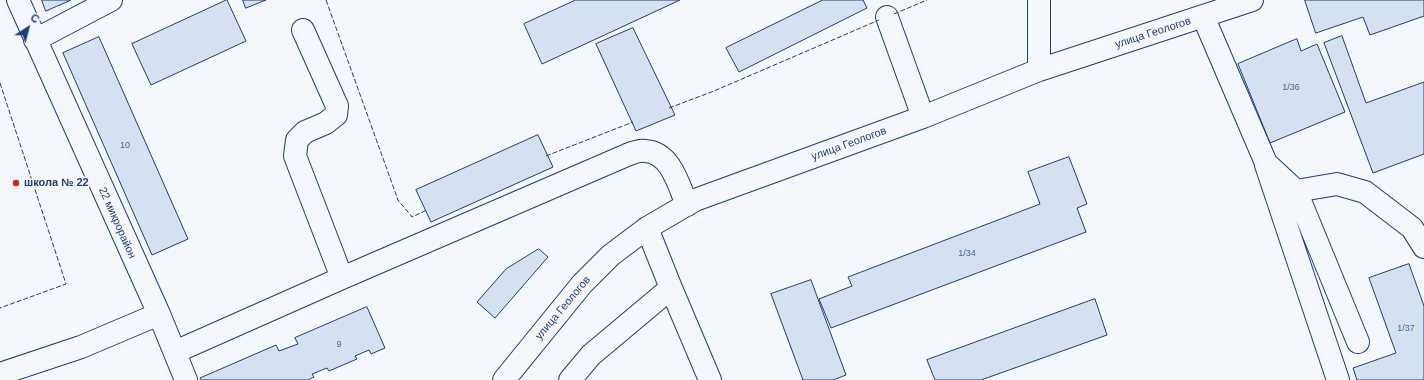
<!DOCTYPE html>
<html>
<head>
<meta charset="utf-8">
<style>
  body { margin:0 }
  #map { position:relative; width:1424px; height:380px; overflow:hidden; background:#f4f7fb; font-family:Helvetica,sans-serif }
  canvas { display:block }
  .north { position:absolute; left:8px; top:8px; width:40px; height:40px; -webkit-text-stroke:3px #f4f7fb; paint-order:stroke; rotate:36deg; font-size:11px; font-weight:700; line-height:16px; text-align:center; color:#1d3f73 }
  .north::after { content:''; display:block; margin:auto; width:14px; height:18px; background:#1d3f73; clip-path:polygon(50% 0,100% 100%,50% 72%,0 100%) }
</style>
</head>
<body>
<div id="map">
<canvas width="1424" height="380"></canvas>
<div class="north">С</div>
</div>
<script>
const context = document.querySelector('canvas').getContext('2d');
context.lineJoin = 'round';
function paint(path, color) {
  context.fillStyle = color;
  context.fill(path, 'evenodd');
}
function strokePath(path, color, width, dash) {
  context.strokeStyle = color;
  context.lineWidth = width;
  context.lineCap = dash ? 'butt' : 'round';
  context.setLineDash(dash || []);
  context.stroke(path);
}
function write(font, color, halo, rows, align = 'center') {
  context.font = font + ' Helvetica,sans-serif';
  context.lineWidth = 3;
  context.setLineDash([]);
  context.textBaseline = 'middle';
  context.strokeStyle = halo;
  context.fillStyle = color;
  for (const [text, x, y, turn = 0] of rows) {
    context.save();
    context.translate(x, y);
    context.rotate((+turn || 0) * Math.PI / 180);
    context.textAlign = isNaN(turn) ? turn : align;
    if (halo) context.strokeText(text, 0, 0);
    context.fillText(text, 0, 0);
    context.restore();
  }
}
const building = new Path2D(`
  M 42,0 L 71,0 L 46,11 Z
  M 227,0 L 246,41 L 151,85 L 132,44 Z
  M 243,0 L 266,0 L 246,8 Z
  M 576,0 L 680,0 L 542,64 L 524,24 Z
  M 823,0 L 863,0 L 867,8 L 739,72 L 726,48 Z
  M 1305,0 L 1424,0 L 1424,16 L 1370,35 L 1363,17 L 1316,33 Z
  M 633,28 L 675,115 L 636,131 L 596,44 Z
  M 1342,36 L 1366,103 L 1424,82 L 1424,154 L 1373,173 L 1324,43 Z
  M 99,37 L 188,239 L 152,255 L 63,53 Z
  M 1297,39 L 1301,51 L 1317,44 L 1345,112 L 1270,143 L 1238,64 Z
  M 538,135 L 553,167 L 431,222 L 416,190 Z
  M 1069,157 L 1087,204 L 1077,208 L 1086,232 L 831,328 L 819,299 L 852,286 L 848,277 L 1040,204 L 1028,172 Z
  M 539,249 L 548,257 L 495,318 L 477,302 L 506,269 Z
  M 1409,264 L 1424,306 L 1424,380 L 1357,380 L 1353,368 L 1396,353 L 1369,278 Z
  M 811,280 L 846,375 L 833,380 L 803,380 L 771,294 Z
  M 1095,299 L 1107,335 L 981,380 L 935,380 L 927,360 Z
  M 367,307 L 385,348 L 371,354 L 369,350 L 355,356 L 357,359 L 329,371 L 327,368 L 312,374 L 314,377 L 308,380 L 201,380 L 200,378 L 276,345 L 279,351 L 298,344 L 295,338 Z`);
paint(building, '#d5e0f0');
strokePath(building, '#1d3f73', 1);
const minor = new Path2D(`
  M 18,0 L 159,314 L 186,380
  M 1203,16 L 1266,163 L 1296,191 L 1358,342
  M 887,17 L 923,117
  M 303,30 L 337,106 L 336,115 L 326,123 L 305,132 L 297,140 L 295,156 L 342,278
  M 35,40 L 111,0
  M 1039,70 L 1039,0
  M 1266,165 L 1338,380
  M 1296,191 L 1337,184 L 1365,192 L 1412,228 L 1424,247
  M 671,288 L 710,380
  M 175,352 L 342,278 L 627,155 C 632,153 640,150 645,151 C 671,152 679,186 687,205
  M 0,374 L 81,347 L 159,314
  M 504,380 L 582,284 L 611,255 L 647,228 L 695,200 L 923,117 L 1039,70 L 1252,0
  M 570,380 L 591,355 L 671,288 L 647,228`);
strokePath(minor, '#1d3f73', 24);
strokePath(minor, '#f4f7fb', 22);
strokePath(new Path2D(`
  M 326,0 L 398,200 L 412,217 L 427,210
  M 894,14 L 927,0
  M 0,83 L 66,284 L 0,308
  M 669,108 L 714,91 L 879,20
  M 546,156 L 633,122`), '#1d3f73', 1, [5, 2]);
for (const [x, y, r, color] of [
  [16,183,4,"#c62828"]
]) {
  const dot = new Path2D();
  dot.arc(x, y, r, 0, 2 * Math.PI);
  context.fillStyle = color;
  context.fill(dot);
  strokePath(dot, '#f4f7fb', 1.5);
}
write('9px', '#4b6792', null, [
  ["1/36",1291,88],
  ["10",125,146],
  ["1/34",967,254],
  ["1/37",1406,329],
  ["9",339,345]
]);
write('11px', '#1d3f73', '#f4f7fb', [
  ["улица Геологов",1153,33,-18],
  ["улица Геологов",849,144,-20],
  ["22 микрорайон",117,223,66],
  ["улица Геологов",563,308,-50]
]);
write('bold 11px', '#1d3f73', '#f4f7fb', [
  ["школа № 22",24,183]
], 'left');
</script>
</body>
</html>
